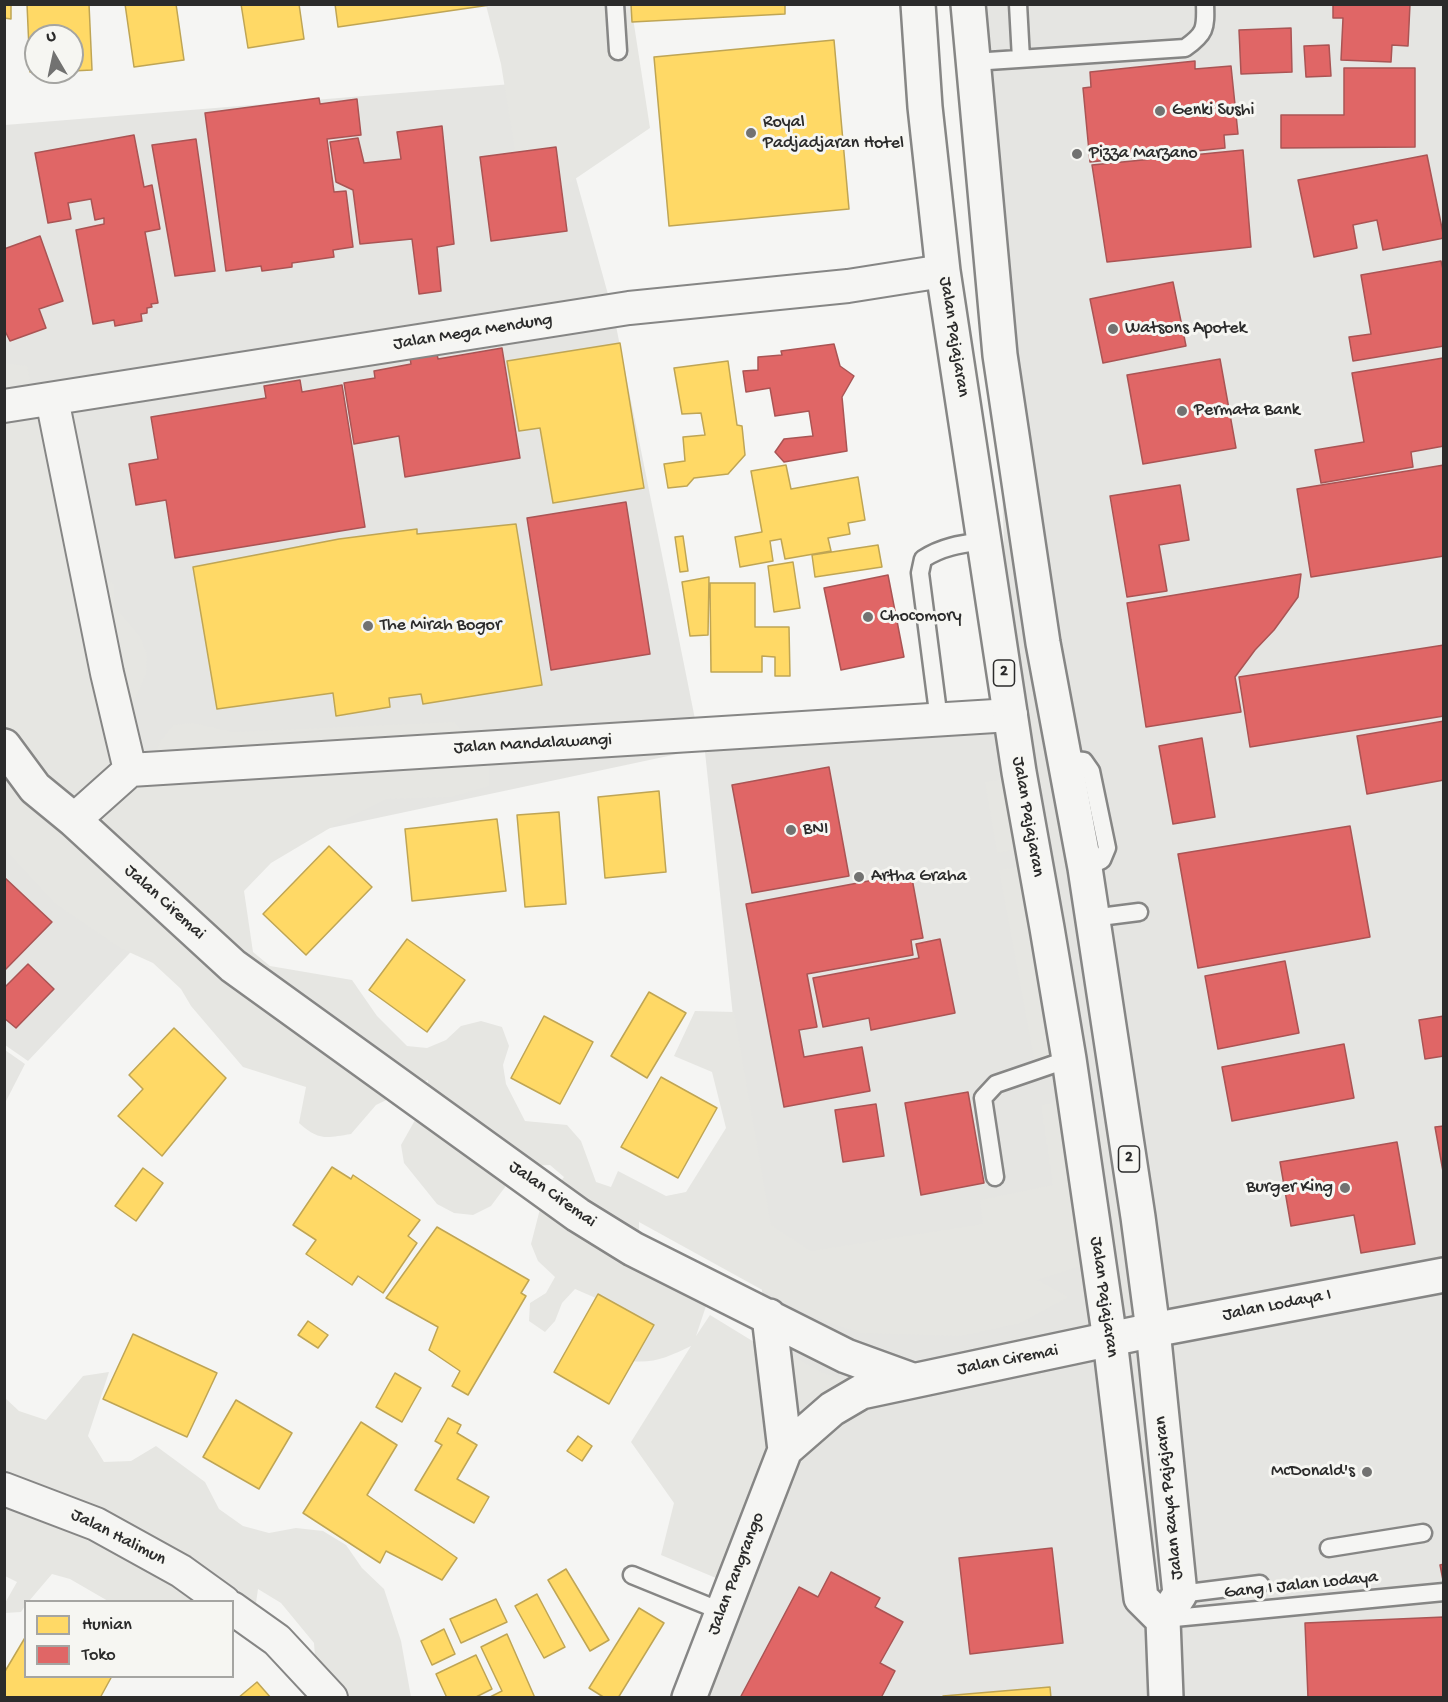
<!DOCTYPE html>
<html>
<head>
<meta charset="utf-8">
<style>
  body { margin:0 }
  #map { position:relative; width:1448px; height:1702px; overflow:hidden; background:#f5f5f3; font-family:"Gochi Hand",sans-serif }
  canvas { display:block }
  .frame { position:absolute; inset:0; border:6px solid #2b2b2b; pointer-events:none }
  .legend { position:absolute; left:24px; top:1600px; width:210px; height:78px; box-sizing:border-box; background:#f6f6f2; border:2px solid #a5a5a2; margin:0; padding:8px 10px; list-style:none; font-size:18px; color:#2b2b2b }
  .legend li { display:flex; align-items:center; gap:12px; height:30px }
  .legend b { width:30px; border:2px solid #a5a5a2 }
  .north { position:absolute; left:24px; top:24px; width:60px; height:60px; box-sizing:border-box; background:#f6f6f2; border:2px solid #a5a5a2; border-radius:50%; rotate:351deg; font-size:16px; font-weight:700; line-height:24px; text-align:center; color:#2b2b2b }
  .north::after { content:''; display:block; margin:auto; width:21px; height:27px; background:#727271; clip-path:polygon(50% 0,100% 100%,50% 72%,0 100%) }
</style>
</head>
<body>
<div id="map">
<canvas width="1448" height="1702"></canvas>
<div class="frame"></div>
<ul class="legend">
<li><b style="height:16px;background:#ffd966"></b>Hunian</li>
<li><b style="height:16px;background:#e06666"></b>Toko</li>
</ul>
<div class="north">U</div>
</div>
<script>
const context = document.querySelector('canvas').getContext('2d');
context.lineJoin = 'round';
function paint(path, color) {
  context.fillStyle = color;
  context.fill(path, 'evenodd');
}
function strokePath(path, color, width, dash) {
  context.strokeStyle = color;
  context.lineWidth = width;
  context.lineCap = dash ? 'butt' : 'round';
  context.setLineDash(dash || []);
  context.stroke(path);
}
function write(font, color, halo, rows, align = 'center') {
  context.font = font + ' "Gochi Hand",sans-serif';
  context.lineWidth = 6;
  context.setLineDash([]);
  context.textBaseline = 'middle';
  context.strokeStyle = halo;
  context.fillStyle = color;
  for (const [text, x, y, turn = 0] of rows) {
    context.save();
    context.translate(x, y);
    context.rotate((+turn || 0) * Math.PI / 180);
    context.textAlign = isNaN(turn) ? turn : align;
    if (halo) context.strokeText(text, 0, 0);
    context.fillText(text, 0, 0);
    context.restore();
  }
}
paint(new Path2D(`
  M 986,5 L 1443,5 L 1443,1697 L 685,1698 L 781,1470 L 705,752 L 1009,696 Z
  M 549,81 L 614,316 L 701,749 L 227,850 L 28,1061 L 5,1045 L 5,125 Z
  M 5,1050 L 25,1064 L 5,1103 Z`), '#e5e5e2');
paint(new Path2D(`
  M 486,5 L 631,5 L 650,128 L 525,213 L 501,64 Z
  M 5,363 L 27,366 L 31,386 L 24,404 L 10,423 L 43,419 L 94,573 L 114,584 L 114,605 L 140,636 L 147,654 L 146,674 L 130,711 L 119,769 L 95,820 L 126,796 L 147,773 L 161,740 L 173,725 L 194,723 L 233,732 L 455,722 L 489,765 L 489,786 L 451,797 L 387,799 L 335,825 L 271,863 L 244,891 L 253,952 L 270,966 L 352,980 L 377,1016 L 407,1046 L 427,1048 L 446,1040 L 461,1026 L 481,1021 L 502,1027 L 509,1046 L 503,1065 L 506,1084 L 525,1121 L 567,1125 L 581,1141 L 596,1182 L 611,1187 L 618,1171 L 666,1196 L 686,1192 L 726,1128 L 712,1072 L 674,1056 L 695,1011 L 734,1012 L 771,1225 L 811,1251 L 983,1224 L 980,1200 L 1053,1185 L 1041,1105 L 1073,1099 L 1081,1266 L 1037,1280 L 1069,1297 L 1020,1323 L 962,1336 L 859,1333 L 806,1314 L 639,1222 L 639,1233 L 648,1253 L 710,1294 L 696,1336 L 710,1315 L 759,1345 L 774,1457 L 734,1542 L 716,1578 L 661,1555 L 674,1503 L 631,1442 L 691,1346 C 666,1358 649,1366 620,1359 L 612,1305 L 575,1289 L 562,1303 L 555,1321 L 545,1332 L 529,1321 L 530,1303 L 546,1293 L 555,1277 L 538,1261 L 531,1244 L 540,1209 L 564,1177 L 550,1165 L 531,1166 L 514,1175 L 491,1206 L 473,1215 L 454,1213 L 437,1204 L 404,1163 L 401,1145 L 428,1097 L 428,1080 L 376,1105 L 351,1134 C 326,1138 319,1141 299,1123 L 306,1087 L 243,1067 L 191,1006 L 181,989 L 153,963 L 120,948 L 54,903 L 5,850 Z
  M 1004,779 L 1017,849 L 997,853 L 985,782 Z
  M 1018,867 L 1053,1055 L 1034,1059 L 999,870 Z
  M 783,1351 L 823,1373 L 865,1385 L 789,1430 Z
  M 109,1372 L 88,1436 L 104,1462 L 131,1461 L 156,1446 L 205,1482 L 219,1509 L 243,1526 L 269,1533 L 296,1528 L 323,1531 L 346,1545 L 362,1568 L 384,1589 L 401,1641 L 411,1697 L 307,1697 L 316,1670 L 314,1643 L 281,1603 L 258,1589 L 254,1617 L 233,1633 L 232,1602 L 108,1601 L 70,1579 L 52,1574 L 29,1601 L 26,1602 L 25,1606 L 21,1612 L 5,1613 L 5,1603 L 17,1582 L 5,1576 L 4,1397 L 19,1411 L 46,1420 L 83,1376 Z`), '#e6e6e2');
const homes = new Path2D(`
  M 4,4 L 11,4 L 11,19 L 4,18 Z
  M 27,4 L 89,4 L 92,70 L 72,71 L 72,36 L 36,36 L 36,72 L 39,72 L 30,72 Z
  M 125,4 L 176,4 L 184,60 L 134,67 Z
  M 241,4 L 299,4 L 304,39 L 248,48 Z
  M 335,4 L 490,4 L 490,5 L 338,27 Z
  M 631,4 L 785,4 L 785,14 L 632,22 Z
  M 834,40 L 849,209 L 669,226 L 654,57 Z
  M 620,343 L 644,488 L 553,503 L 540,428 L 519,431 L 507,361 Z
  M 728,361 L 737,425 L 742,426 L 745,455 L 728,474 L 694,478 L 687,486 L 668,488 L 664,464 L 685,461 L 683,437 L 705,435 L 701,413 L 682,414 L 674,368 Z
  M 786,465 L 791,489 L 858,477 L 865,520 L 848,523 L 850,534 L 828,538 L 831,551 L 785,559 L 781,539 L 770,541 L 773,561 L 740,567 L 735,537 L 762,532 L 751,471 Z
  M 516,524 L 542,685 L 423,704 L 421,694 L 389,698 L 390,707 L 336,716 L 333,693 L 217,709 L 193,567 L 339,539 L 417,529 L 417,534 Z
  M 683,536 L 688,571 L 680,572 L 675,537 Z
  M 878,545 L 882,567 L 815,577 L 812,555 Z
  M 793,562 L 800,608 L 774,612 L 768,566 Z
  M 709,577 L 708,635 L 690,636 L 682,582 Z
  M 710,583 L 755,583 L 755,627 L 789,627 L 790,676 L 775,676 L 775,657 L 762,656 L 762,672 L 711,672 Z
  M 659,791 L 666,872 L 605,878 L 598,797 Z
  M 559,812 L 566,904 L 525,907 L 517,815 Z
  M 497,819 L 506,891 L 412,901 L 405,829 Z
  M 329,846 L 372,887 L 306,955 L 263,914 Z
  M 407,939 L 465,980 L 427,1032 L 369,990 Z
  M 649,992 L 686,1013 L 647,1078 L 611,1056 Z
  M 544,1016 L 593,1042 L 560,1104 L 511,1078 Z
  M 174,1028 L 226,1078 L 162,1156 L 118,1116 L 143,1089 L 129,1075 Z
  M 661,1077 L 717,1108 L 678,1178 L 621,1147 Z
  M 332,1167 L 351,1179 L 353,1175 L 420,1220 L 408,1236 L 417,1243 L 383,1293 L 358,1276 L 352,1285 L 306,1254 L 316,1240 L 293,1225 Z
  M 143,1168 L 163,1183 L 136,1221 L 115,1206 Z
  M 437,1227 L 529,1280 L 521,1293 L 526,1296 L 468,1395 L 452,1386 L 460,1371 L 429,1350 L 438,1327 L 386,1298 Z
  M 598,1294 L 654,1325 L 609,1404 L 554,1372 Z
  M 308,1321 L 328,1335 L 318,1348 L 298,1335 Z
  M 133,1334 L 217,1373 L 187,1437 L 103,1399 Z
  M 395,1373 L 421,1388 L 402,1422 L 376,1407 Z
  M 236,1400 L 292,1433 L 259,1489 L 203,1457 Z
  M 448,1418 L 461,1425 L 457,1433 L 477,1445 L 457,1479 L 489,1497 L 474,1523 L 415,1490 L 442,1445 L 435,1441 Z
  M 361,1422 L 397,1445 L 367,1495 L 457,1558 L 442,1580 L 386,1551 L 380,1563 L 303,1513 Z
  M 578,1436 L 592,1446 L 582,1461 L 567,1451 Z
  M 566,1569 L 609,1640 L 590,1651 L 548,1580 Z
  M 537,1594 L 565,1647 L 544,1658 L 515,1606 Z
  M 496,1599 L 507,1622 L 461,1643 L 450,1619 Z
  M 639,1608 L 664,1623 L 618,1698 L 605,1698 L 589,1688 Z
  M 444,1629 L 455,1654 L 432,1665 L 421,1641 Z
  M 507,1634 L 535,1698 L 488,1698 L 502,1691 L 481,1647 Z
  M 26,1636 L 26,1676 L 112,1676 L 100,1698 L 4,1698 L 4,1673 Z
  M 476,1655 L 492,1689 L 474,1698 L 447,1698 L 436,1674 Z
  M 257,1682 L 271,1698 L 238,1698 Z
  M 1050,1687 L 1051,1698 L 943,1698 L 943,1696 Z`);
paint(homes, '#ffd966');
strokePath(homes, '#bfa554', 1.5);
const shops = new Path2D(`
  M 1333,4 L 1410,4 L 1408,46 L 1392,45 L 1391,62 L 1341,60 L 1343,18 L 1333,18 Z
  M 1291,28 L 1292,72 L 1241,74 L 1239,30 Z
  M 1329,45 L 1331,76 L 1306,77 L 1304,46 Z
  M 1195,61 L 1195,69 L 1231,66 L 1238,134 L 1224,135 L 1225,148 L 1090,162 L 1083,88 L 1091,87 L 1090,72 Z
  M 1344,68 L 1415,68 L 1415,147 L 1281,148 L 1281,115 L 1344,115 Z
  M 319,98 L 320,104 L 357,99 L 361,135 L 327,139 L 334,192 L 346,191 L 353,247 L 333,250 L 334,257 L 292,263 L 292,267 L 262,271 L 261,266 L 226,271 L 205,113 Z
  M 442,126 L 454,244 L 437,247 L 441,291 L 419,294 L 412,239 L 360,244 L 353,190 L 336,182 L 330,142 L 358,138 L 364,163 L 401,159 L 397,132 Z
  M 134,135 L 144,187 L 152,185 L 160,229 L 145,232 L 158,303 L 151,304 L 152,307 L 147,308 L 147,313 L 141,314 L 142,321 L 115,326 L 114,320 L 93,324 L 76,230 L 104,224 L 104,218 L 95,220 L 91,199 L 68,203 L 71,219 L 48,223 L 35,153 Z
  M 196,139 L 215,271 L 175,276 L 152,145 Z
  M 556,147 L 567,231 L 491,241 L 480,157 Z
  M 1243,150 L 1251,247 L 1107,262 L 1092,165 Z
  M 1427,155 L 1444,238 L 1383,250 L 1377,220 L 1353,225 L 1357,248 L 1314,257 L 1298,180 Z
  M 40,236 L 63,301 L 39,309 L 46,328 L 10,341 L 4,329 L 4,249 Z
  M 1441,261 L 1444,273 L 1444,346 L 1353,361 L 1349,337 L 1371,334 L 1361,275 Z
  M 1173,282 L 1186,346 L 1103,363 L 1090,299 Z
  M 834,344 L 840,366 L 854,376 L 842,397 L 847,451 L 784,462 L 775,452 L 784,439 L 813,436 L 809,411 L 775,416 L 770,388 L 746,392 L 743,371 L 758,370 L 758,357 L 782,355 L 781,351 Z
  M 502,348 L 520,458 L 405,477 L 399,436 L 354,444 L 344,383 L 375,378 L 374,371 L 411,364 L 410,358 L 437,354 L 438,359 Z
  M 1443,358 L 1444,446 L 1411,452 L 1413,467 L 1321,483 L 1315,450 L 1364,442 L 1352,373 Z
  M 1220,359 L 1236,448 L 1143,464 L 1127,375 Z
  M 300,380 L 302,392 L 342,385 L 365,527 L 175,558 L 166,500 L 136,505 L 129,464 L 158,459 L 151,417 L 266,398 L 264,386 Z
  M 1444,465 L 1444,556 L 1311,577 L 1297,489 Z
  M 1180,485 L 1189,540 L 1159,545 L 1167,591 L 1127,597 L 1110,496 Z
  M 626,502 L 650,654 L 551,670 L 527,518 Z
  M 1301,574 L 1298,597 L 1274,630 L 1255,650 L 1235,677 L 1241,712 L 1146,727 L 1127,603 Z
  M 888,575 L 904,657 L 841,670 L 824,588 Z
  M 1444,645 L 1444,716 L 1250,747 L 1239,677 Z
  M 1444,721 L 1444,780 L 1367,794 L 1357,736 Z
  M 1202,738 L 1215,817 L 1173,824 L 1159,746 Z
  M 829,767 L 849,876 L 752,893 L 732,785 Z
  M 1350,826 L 1370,937 L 1198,968 L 1178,854 Z
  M 911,873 L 923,938 L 911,940 L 913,955 L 807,974 L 817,1027 L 799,1030 L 804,1057 L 862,1047 L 870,1091 L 784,1107 L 746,904 Z
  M 4,877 L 52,922 L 4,971 Z
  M 940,939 L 955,1013 L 871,1030 L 869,1018 L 823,1027 L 813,978 L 919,958 L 916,944 Z
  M 1285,961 L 1299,1033 L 1218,1049 L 1205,976 Z
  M 28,964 L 54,989 L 16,1028 L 4,1018 L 4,988 Z
  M 1444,1016 L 1444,1056 L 1425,1059 L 1419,1020 Z
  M 1344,1044 L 1354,1098 L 1232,1121 L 1222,1067 Z
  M 968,1092 L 984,1183 L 921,1195 L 905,1103 Z
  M 876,1104 L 884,1156 L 843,1162 L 835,1110 Z
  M 1444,1126 L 1444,1177 L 1435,1127 Z
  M 1397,1142 L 1415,1244 L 1361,1253 L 1354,1215 L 1291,1226 L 1280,1162 Z
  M 1052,1548 L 1063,1643 L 970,1654 L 959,1558 Z
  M 1444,1564 L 1444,1585 L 1440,1565 Z
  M 831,1572 L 880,1598 L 875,1607 L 903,1622 L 880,1663 L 895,1671 L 881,1698 L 740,1698 L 799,1587 L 818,1597 Z
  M 1444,1617 L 1444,1698 L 1308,1698 L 1305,1623 Z`);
paint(shops, '#e06666');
strokePath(shops, '#aa5454', 1.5);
const lane = new Path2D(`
  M 615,4 L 618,51
  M 1018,4 L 1021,59
  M 973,62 L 1185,48 C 1205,34 1206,29 1205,4
  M 939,720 L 920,573 L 923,559 C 943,546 962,544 984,541
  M 1064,759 L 1084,761 L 1091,771 L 1107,848 L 1102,860 L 1085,868
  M 1092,918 L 1139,912
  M 995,1177 L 983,1098 L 996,1084 L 1069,1059
  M 1329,1548 L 1423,1533
  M 632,1575 L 723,1612
  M 1180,1594 L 1260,1584
  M 1164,1619 L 1444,1592`);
const street = new Path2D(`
  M 52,399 L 107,673 L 130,770
  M 4,406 L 629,308 L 848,286 L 943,271
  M 74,820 L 130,770 L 1011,715
  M 4,1489 L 96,1524 L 181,1571 L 224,1602
  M 232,1608 L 277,1640 L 331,1698`);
const secondary = new Path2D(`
  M 4,746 L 35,788 L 74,820 L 233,966 L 578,1215 L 633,1249 L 846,1356 L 912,1380
  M 785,1450 L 832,1409 L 861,1392 L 1153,1330 L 1444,1275
  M 689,1698 L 785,1450 L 769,1316`);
const highway = new Path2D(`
  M 918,4 L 925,107 L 943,271 L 1019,772 L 1047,928 L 1069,1059 L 1110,1340 L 1141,1598 L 1163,1620
  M 968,4 L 1000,355 L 1043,643 L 1085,868 L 1138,1217 L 1153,1330 L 1180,1594 L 1163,1620 L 1166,1698`);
strokePath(lane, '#868685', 21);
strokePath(street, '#868685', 36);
strokePath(secondary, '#868685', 38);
strokePath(highway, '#868685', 38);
strokePath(lane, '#f5f5f3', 16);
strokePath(street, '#f5f5f3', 32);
strokePath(secondary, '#f5f5f3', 33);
strokePath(highway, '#f5f5f3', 33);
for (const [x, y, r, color] of [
  [1160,111,6,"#727271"],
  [751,133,6,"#727271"],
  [1077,154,6,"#727271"],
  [1113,329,6,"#727271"],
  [1182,411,6,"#727271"],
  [868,617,6,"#727271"],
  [368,626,6,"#727271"],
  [791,830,6,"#727271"],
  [859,877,6,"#727271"],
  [1345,1188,6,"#727271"],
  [1367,1472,6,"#727271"]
]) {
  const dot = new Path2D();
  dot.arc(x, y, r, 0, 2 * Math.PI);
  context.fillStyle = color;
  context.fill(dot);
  strokePath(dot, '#f6f6f2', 2);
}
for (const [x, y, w] of [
  [1004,673,21],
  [1129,1159,21]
]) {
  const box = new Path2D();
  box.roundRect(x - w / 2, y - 13, w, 26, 4.5);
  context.fillStyle = '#f6f6f2';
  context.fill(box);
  strokePath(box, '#2b2b2b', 1.5);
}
write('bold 16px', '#2b2b2b', null, [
  ["2",1004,673],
  ["2",1129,1159]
]);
write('18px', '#2b2b2b', '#f6f6f2', [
  ["Genki Sushi",1172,111],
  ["Royal",763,123],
  ["Padjadjaran Hotel",763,144],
  ["Pizza Marzano",1089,154],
  ["Watsons Apotek",1125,329],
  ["Permata Bank",1194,411],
  ["Chocomory",880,617],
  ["The Mirah Bogor",380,626],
  ["BNI",803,830],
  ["Artha Graha",871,877],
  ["Burger King",1333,1188,"right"],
  ["McDonald's",1355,1472,"right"]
], 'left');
write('18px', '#2b2b2b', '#f6f6f2', [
  ["Jalan Mega Mendung",473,333,-9],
  ["Jalan Pajajaran",953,337,81],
  ["Jalan Mandalawangi",533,745,-3],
  ["Jalan Pajajaran",1027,817,80],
  ["Jalan Ciremai",164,903,42],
  ["Jalan Ciremai",552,1195,35],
  ["Jalan Pajajaran",1103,1297,82],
  ["Jalan Lodaya I",1277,1306,-11],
  ["Jalan Ciremai",1008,1361,-11],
  ["Jalan Raya Pajajaran",1170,1498,-96],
  ["Jalan Halimun",118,1538,27],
  ["Jalan Pangrango",737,1574,-69],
  ["Gang I Jalan Lodaya",1301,1586,-6]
]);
</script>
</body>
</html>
